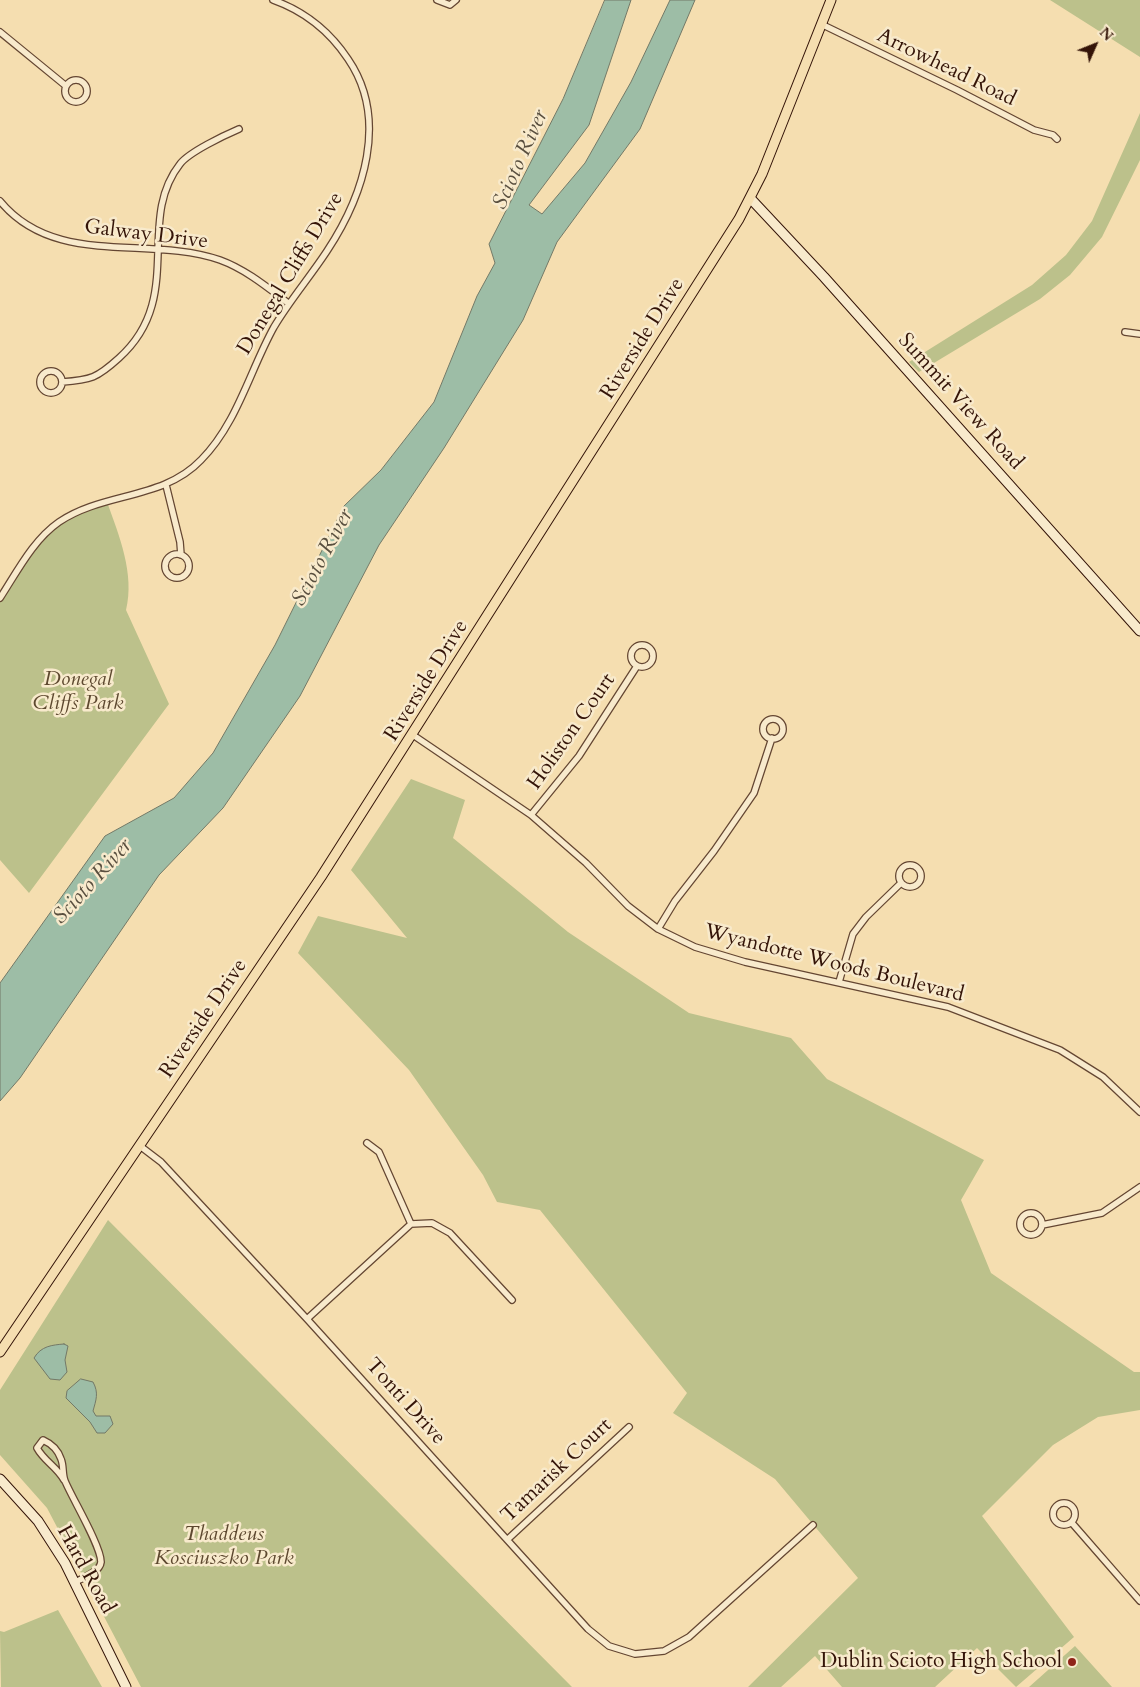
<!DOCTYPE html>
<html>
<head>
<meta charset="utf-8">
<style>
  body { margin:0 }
  #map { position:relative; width:1140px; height:1687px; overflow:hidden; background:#f5deb0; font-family:Cardo,serif }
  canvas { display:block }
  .north { position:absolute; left:1070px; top:20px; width:50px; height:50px; -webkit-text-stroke:4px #f8eacc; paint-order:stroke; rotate:46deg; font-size:14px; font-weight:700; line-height:20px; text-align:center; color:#341408 }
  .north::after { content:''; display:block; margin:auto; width:18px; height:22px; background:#341408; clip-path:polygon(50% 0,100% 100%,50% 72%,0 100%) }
</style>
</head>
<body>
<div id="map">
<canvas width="1140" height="1687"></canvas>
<div class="north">N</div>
</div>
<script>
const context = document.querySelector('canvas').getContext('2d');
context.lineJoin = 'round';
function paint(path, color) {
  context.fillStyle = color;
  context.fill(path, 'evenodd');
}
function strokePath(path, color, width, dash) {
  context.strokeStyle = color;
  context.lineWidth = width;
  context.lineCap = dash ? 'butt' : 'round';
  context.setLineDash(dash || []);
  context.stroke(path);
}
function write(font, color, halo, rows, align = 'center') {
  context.font = font + ' Cardo,serif';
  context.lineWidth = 5;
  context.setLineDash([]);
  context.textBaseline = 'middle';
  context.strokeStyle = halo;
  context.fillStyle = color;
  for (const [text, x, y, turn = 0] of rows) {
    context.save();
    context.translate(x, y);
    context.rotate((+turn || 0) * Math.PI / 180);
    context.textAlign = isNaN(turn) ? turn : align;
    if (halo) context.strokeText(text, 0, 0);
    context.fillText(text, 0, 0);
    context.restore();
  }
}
paint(new Path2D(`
  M 1050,0 L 1140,0 L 1140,57 Z
  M 1140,113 L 1140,160 L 1102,237 L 1070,275 L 1040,299 L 919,372 L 909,362 L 1032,285 L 1066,255 L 1092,221 Z
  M 107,502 C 119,535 135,574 126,610 L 169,704 L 29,893 L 0,860 L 0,598 L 30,551 L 59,522 Z
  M 411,779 L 465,800 L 453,838 L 568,932 L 689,1013 L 791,1038 L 827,1079 L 984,1160 L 961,1200 L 991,1273 L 1134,1372 L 1140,1372 L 1140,1410 L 1098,1417 L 1053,1445 L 982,1516 L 1074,1637 L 1016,1687 L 977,1648 L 935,1687 L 842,1687 L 815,1656 L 781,1687 L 748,1687 L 858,1578 L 775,1479 L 673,1413 L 687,1393 L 540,1210 L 497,1202 L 483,1175 L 409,1070 L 298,953 L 318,916 L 407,938 L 351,870 Z
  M 108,1220 L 572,1687 L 141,1687 L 47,1508 L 0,1455 L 0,1390 Z
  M 58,1610 L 102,1687 L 1,1687 L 0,1631 L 4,1632 Z
  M 1075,1646 L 1112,1687 L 1029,1687 Z`), '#bcc18b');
const water = new Path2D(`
  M 605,0 L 631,0 L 589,125 L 529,205 L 542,214 L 585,163 L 631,82 L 670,0 L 695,0 L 640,129 L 557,242 L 523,320 L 444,448 L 379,545 L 300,696 L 223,808 L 159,875 L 20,1078 L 0,1101 L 0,983 L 105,836 L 174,798 L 213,753 L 275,645 L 344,506 L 381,470 L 434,402 L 477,296 L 495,263 L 489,244 L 563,99 Z
  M 64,1344 L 68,1346 L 65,1360 L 67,1372 L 60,1380 L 50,1379 L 34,1358 C 41,1346 52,1345 64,1344 Z
  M 81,1379 L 93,1382 C 99,1393 96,1400 93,1411 L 96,1416 L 110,1416 L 113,1424 L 105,1433 L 97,1433 L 90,1422 L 66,1398 L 67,1391 Z`);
paint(water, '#9dbda6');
strokePath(water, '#737967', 1);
const street = new Path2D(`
  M 437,0 L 450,5 L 456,0
  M 821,24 L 957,90 L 1034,130 L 1053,135 L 1057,139
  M 0,32 L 66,86
  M65 91a11 11 0 1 1 22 0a11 11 0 1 1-22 0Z
  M 0,201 C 55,268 148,235 220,260 C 245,269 267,287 288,303
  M 1125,332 L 1140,334
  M40 382a11 11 0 1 1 22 0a11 11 0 1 1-22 0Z
  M 62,382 C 91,380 97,378 119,358 C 186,298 135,221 180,164 C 189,152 225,135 239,129
  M 166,485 L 180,542 L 181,555
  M165 566a12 12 0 1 1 24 0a12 12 0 1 1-24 0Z
  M 0,598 C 17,572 33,540 59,522 C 103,492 163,500 201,460 C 237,424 250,370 274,327 C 290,300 310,277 327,251 C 364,195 389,119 348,59 C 330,32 304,11 273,0
  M631 656a11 11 0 1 1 22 0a11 11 0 1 1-22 0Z
  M763 729a10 10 0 1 1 20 0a10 10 0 1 1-20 0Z
  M 413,735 L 531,815 L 586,863 L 628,906 L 658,929 L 695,947 L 745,962 L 948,1007 L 1060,1050 L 1103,1077 L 1140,1112
  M 531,815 L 579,756 L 637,666
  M899 876a11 11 0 1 1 22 0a11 11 0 1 1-22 0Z
  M 658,929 L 675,901 L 714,851 L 754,793 L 772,738
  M 839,982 L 853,934 L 866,917 L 901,883
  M 367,1143 L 379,1152 L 411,1224
  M 140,1146 L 161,1162 L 307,1319 L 588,1629 L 609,1646 L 635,1654 L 664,1651 L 689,1637 L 813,1525
  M1020 1224a11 11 0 1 1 22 0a11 11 0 1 1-22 0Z
  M 1042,1225 L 1102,1213 L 1140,1187
  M 307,1319 L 411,1224 L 432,1223 L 450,1233 L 512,1300
  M 64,1480 C 57,1467 44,1461 37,1448 L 43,1440 C 52,1444 58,1450 61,1459 C 64,1466 62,1474 65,1481 C 72,1498 101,1546 101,1562 C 100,1572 83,1578 75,1582
  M1053 1514a11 11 0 1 1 22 0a11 11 0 1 1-22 0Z
  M 1072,1523 L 1140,1601
  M 508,1539 L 629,1427`);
const secondary = new Path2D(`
  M 751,199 L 824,277 L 1140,631
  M 0,1479 L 38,1521 L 65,1563 L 126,1687`);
const primary = new Path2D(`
  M 0,1352 L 321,877 L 739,219 L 762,174 L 831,0`);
strokePath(street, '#644632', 8);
strokePath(secondary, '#341408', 11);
strokePath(primary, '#341408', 11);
strokePath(street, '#f8eacc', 5.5);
strokePath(secondary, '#f8eacc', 9);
strokePath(primary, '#f5deb0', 9);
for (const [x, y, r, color] of [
  [1072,1662,5,"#8f2418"]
]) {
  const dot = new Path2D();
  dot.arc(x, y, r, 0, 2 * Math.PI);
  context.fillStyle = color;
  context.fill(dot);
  strokePath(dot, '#f8eacc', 2);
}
write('21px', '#341408', '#f8eacc', [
  ["Arrowhead Road",946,68,26],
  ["Galway Drive",146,235,7],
  ["Donegal Cliffs Drive",291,274,-59],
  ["Riverside Drive",643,339,-58],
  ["Summit View Road",960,402,48],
  ["Riverside Drive",427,681,-58],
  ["Holiston Court",572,732,-55],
  ["Wyandotte Woods Boulevard",834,964,14],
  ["Riverside Drive",204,1019,-56],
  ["Tonti Drive",405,1402,48],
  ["Tamarisk Court",557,1471,-43],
  ["Hard Road",85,1570,61]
]);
write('italic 21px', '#5d482f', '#f8eacc', [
  ["Donegal",78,680],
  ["Cliffs Park",78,704],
  ["Thaddeus",224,1535],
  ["Kosciuszko Park",224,1559]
]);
write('21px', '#341408', '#f8eacc', [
  ["Dublin Scioto High School",1062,1662]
], 'right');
write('italic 22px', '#594f3f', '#f8eacc', [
  ["Scioto River",521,160,-66],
  ["Scioto River",323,558,-62],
  ["Scioto River",93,882,-48]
]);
</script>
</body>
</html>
